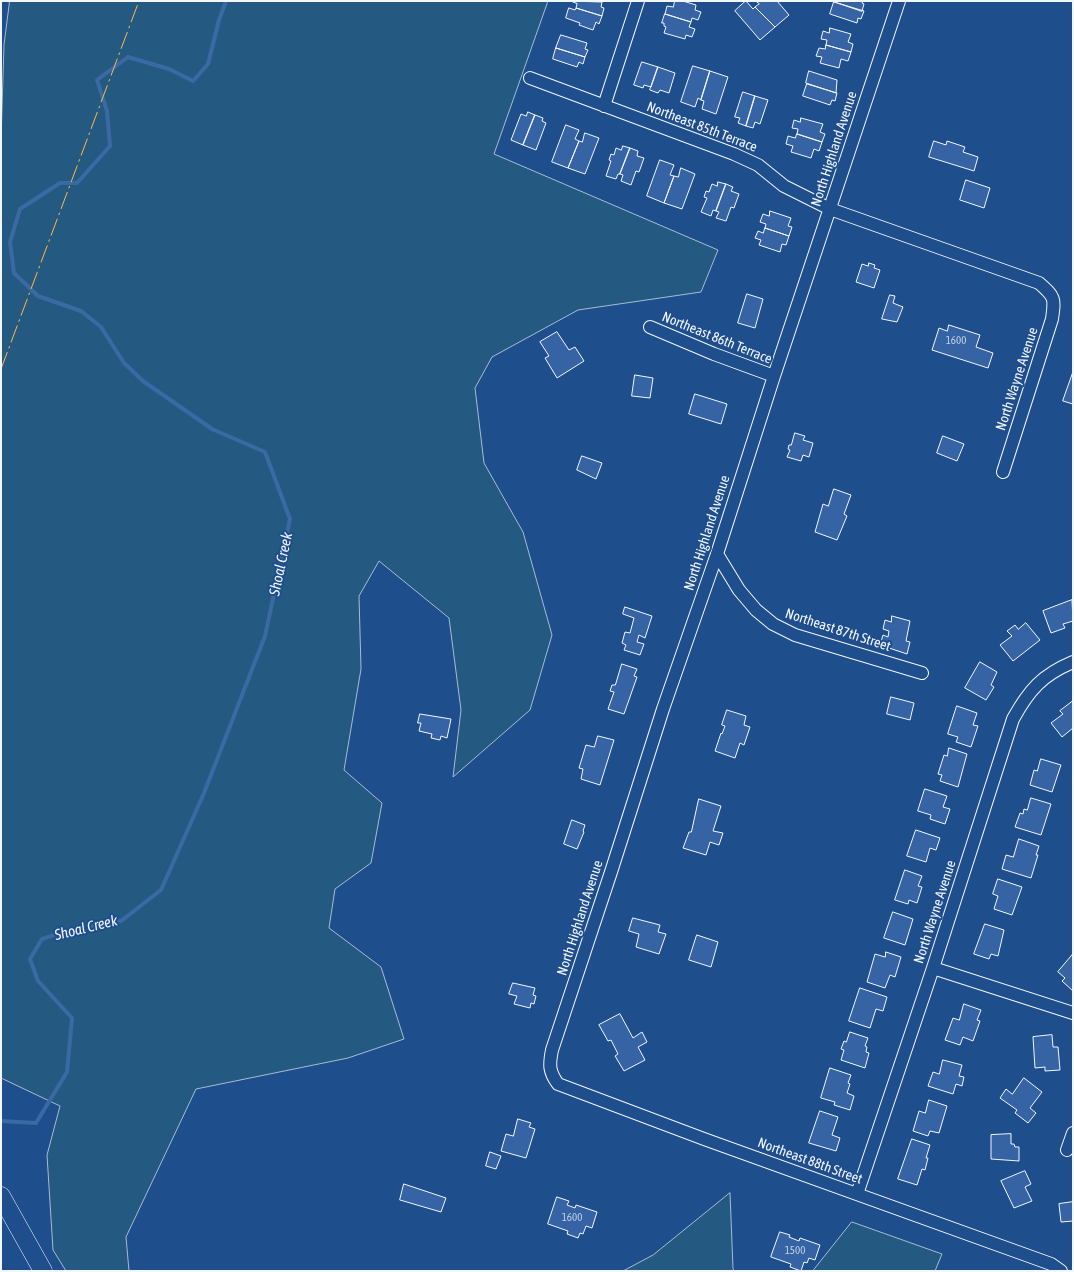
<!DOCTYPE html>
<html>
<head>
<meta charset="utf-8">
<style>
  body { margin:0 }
  #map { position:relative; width:1074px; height:1272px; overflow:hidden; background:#1f4e8c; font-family:"Asap Condensed",sans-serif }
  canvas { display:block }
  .frame { position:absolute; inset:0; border:2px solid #f2f6ff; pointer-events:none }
</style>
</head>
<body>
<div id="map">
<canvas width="1074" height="1272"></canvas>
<div class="frame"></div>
</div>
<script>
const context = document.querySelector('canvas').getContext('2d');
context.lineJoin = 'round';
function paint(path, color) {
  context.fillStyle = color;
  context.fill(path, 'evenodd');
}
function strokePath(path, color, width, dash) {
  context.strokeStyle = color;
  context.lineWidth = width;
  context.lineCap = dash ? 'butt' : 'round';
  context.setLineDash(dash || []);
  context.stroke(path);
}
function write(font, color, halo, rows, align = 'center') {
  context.font = font + ' "Asap Condensed",sans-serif';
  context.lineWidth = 4;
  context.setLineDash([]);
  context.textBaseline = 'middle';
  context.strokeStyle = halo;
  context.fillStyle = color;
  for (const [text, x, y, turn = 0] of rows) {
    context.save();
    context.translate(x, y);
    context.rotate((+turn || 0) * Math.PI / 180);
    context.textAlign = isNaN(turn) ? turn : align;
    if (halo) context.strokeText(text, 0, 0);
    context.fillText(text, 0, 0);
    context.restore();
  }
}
const green = new Path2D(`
  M 10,1 L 548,1 L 494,154 L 718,250 L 701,292 L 578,310 L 492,357 L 475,388 L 484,463 L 523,532 L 552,635 L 530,710 L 453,777 L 461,710 L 449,618 L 379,561 L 359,596 L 361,669 L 344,770 L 382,803 L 371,863 L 335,889 L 329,928 L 381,967 L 404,1039 L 348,1058 L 196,1089 L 126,1237 L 129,1271 L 66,1271 L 53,1250 L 47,1155 L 60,1106 L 1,1078 L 1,140 L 4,45 Z
  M 730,1193 L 733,1269 L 735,1271 L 623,1271 L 653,1255 Z
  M 852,1222 L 942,1254 L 935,1271 L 813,1271 Z`);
paint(green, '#245a82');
strokePath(green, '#a8bbd7', 1);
strokePath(new Path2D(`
  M 1,1121 L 36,1123 L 67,1072 L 72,1018 L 38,981 L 30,959 L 42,939 L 69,930 L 121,921 L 161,890 L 204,793 L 265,636 L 290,519 L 265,452 L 212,429 L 143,381 L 124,363 L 101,327 L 81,311 L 38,296 L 14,273 L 10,242 L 20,209 L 60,183 L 77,183 L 110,146 L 107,111 L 97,80 L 128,57 L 169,69 L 193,81 L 208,64 L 219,20 L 226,1`), '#3b69a3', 4);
const building = new Path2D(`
  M 571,1 L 602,2 L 601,7 L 604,8 L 602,16 L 576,8 L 577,4 Z
  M 675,1 L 683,1 L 696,5 L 695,10 L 701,12 L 698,20 L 692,18 L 691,22 L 665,14 L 667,6 L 673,7 Z
  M 746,1 L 753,9 L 755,7 L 775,27 L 760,40 L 735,11 Z
  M 756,1 L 777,1 L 789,15 L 775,27 L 755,7 L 759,4 Z
  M 832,1 L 863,1 L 862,3 L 864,4 L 862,11 Z
  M 834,2 L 864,11 L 861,19 L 858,18 L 857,23 L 830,14 Z
  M 569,8 L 575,10 L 576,8 L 602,16 L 599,24 L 596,22 L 593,30 L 579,25 L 580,23 L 566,18 Z
  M 665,14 L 691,22 L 689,27 L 695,29 L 692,37 L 686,35 L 685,39 L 664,33 L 666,27 L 664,26 L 664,23 L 662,23 Z
  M 830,28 L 851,34 L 848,42 L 853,44 L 851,52 L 826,45 L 827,40 L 821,39 L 823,31 L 829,33 Z
  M 561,35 L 587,43 L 585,49 L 588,50 L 585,57 L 556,48 Z
  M 826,45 L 851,52 L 848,61 L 841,59 L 839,68 L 820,63 L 822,57 L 816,56 L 819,48 L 825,49 Z
  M 556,48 L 585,57 L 583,64 L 579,62 L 577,67 L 553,59 Z
  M 642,62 L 658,67 L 651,87 L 644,85 L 643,88 L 634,85 Z
  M 693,66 L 710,71 L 701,100 L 698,98 L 695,107 L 681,102 Z
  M 658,67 L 675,73 L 669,93 L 660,90 L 658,93 L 650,90 Z
  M 710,71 L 728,77 L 716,114 L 702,109 L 704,101 L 701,100 Z
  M 809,71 L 837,80 L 836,93 L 806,83 Z
  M 807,84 L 837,93 L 835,101 L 832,100 L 830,105 L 803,96 Z
  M 743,92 L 755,96 L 746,126 L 738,123 L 740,118 L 735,117 Z
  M 755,96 L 768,100 L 760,124 L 755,122 L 753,128 L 746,126 Z
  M 528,112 L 535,115 L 523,145 L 511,140 L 521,114 L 526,116 Z
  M 535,115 L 543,118 L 542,121 L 546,123 L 536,150 L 523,145 Z
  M 801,118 L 823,124 L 820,132 L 825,134 L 822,142 L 797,134 L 798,129 L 792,128 L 794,120 L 800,122 Z
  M 566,125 L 579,130 L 575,139 L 579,141 L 568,168 L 552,162 Z
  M 585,133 L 599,138 L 585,174 L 568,168 L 579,141 L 582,142 Z
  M 797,134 L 822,142 L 819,151 L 814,149 L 811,158 L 791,152 L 793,146 L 786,144 L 788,136 L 795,138 Z
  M 934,141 L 946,145 L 947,141 L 965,147 L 963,152 L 978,157 L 974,171 L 929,157 Z
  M 623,146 L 630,148 L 620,174 L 618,174 L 616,179 L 606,176 L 611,161 L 609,160 L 611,154 L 614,155 L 616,148 L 621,150 Z
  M 630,148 L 638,151 L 637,156 L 644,158 L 639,172 L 636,171 L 631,185 L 621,181 L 623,175 L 620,174 Z
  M 660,160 L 674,165 L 670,175 L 674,176 L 664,203 L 647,196 Z
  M 681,168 L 695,174 L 682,209 L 664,203 L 674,176 L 678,177 Z
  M 966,180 L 990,188 L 984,208 L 960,200 Z
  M 718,182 L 726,184 L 716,211 L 713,210 L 711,216 L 701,212 L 707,198 L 704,197 L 706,191 L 709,192 L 712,184 L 717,186 Z
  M 726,184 L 733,187 L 731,191 L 739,194 L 734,208 L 731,207 L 726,221 L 716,218 L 719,212 L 716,211 Z
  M 770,211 L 791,218 L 788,226 L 792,227 L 789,236 L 765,228 L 766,224 L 760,222 L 763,214 L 769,216 Z
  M 765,228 L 789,236 L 786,245 L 782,244 L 780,252 L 759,245 L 761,240 L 755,238 L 758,231 L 763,233 Z
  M 869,263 L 875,265 L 874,268 L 880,270 L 874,288 L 856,282 L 862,264 L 868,266 Z
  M 747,294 L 763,299 L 755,328 L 738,323 Z
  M 890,295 L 895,296 L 893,303 L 903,307 L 897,322 L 882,319 Z
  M 949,325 L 980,335 L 976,347 L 993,353 L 988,368 L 932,350 L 939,328 L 947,331 Z
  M 557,332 L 569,350 L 575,347 L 584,361 L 557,378 L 545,358 L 549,356 L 540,342 Z
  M 1073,372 L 1073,404 L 1063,401 Z
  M 635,375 L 653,378 L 650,398 L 632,396 Z
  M 695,394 L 727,404 L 721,424 L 689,414 Z
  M 795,433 L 805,436 L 803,440 L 813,443 L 809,457 L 803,455 L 801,461 L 787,457 L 790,450 L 788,449 L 789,445 L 791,445 Z
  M 943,436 L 964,444 L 957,461 L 937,453 Z
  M 582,456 L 602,463 L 596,479 L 577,470 Z
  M 834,489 L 851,495 L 844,514 L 847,516 L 837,540 L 815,532 L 823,504 L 828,506 Z
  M 1072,600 L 1073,621 L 1063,624 L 1065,628 L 1051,633 L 1043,611 Z
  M 625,607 L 652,616 L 645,638 L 639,635 L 637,642 L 644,644 L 640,655 L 624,650 L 626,645 L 622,643 L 625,632 L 630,633 L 634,618 L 623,614 Z
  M 892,616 L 910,621 L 906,641 L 910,642 L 907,654 L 880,645 L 883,635 L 888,637 L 889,631 L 883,629 L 885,620 L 891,622 Z
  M 1026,623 L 1040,640 L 1013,661 L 1000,645 L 1012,636 L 1007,631 L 1015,625 L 1018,629 Z
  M 980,662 L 997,672 L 991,685 L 994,687 L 986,700 L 965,688 Z
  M 622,664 L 637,669 L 634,676 L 637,677 L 624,714 L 608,709 L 614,692 L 610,691 L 612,685 L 615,685 Z
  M 891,697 L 914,703 L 910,720 L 887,714 Z
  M 1073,701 L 1073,728 L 1062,737 L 1051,723 L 1063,714 L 1060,711 Z
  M 957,706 L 977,713 L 973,725 L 978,726 L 971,747 L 956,742 L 958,737 L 948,734 Z
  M 727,710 L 746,716 L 744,725 L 750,727 L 744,745 L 740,743 L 735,758 L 715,751 L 721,733 L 722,734 L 725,726 L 722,725 Z
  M 420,714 L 451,719 L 447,738 L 441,736 L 440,740 L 431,738 L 432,734 L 419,731 L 421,723 L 418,723 Z
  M 598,736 L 614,740 L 600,785 L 581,779 L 583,769 L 579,768 L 586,745 L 594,747 Z
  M 949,748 L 967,754 L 958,787 L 940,781 L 942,775 L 938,774 L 944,755 L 947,756 Z
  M 1041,759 L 1061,765 L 1052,792 L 1030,785 L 1034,770 L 1037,771 Z
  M 925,789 L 947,796 L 943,807 L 950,809 L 945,824 L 930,819 L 931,815 L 918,811 Z
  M 1031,798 L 1051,804 L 1041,835 L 1015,827 L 1020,813 L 1023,814 L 1024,809 L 1027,810 Z
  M 699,799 L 721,806 L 713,831 L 723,833 L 719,845 L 710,842 L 706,855 L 683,848 L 689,832 L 691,832 Z
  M 572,820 L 585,825 L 583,831 L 584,832 L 577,849 L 564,844 Z
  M 916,830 L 940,838 L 936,850 L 930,848 L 926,862 L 907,856 Z
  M 1019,839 L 1039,846 L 1036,855 L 1038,855 L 1031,878 L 1002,869 L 1006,855 L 1013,857 Z
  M 905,870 L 922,876 L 918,886 L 922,887 L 917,903 L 909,900 L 908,904 L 895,900 Z
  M 998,879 L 1022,887 L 1012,915 L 994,909 L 998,896 L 993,894 Z
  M 893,912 L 913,919 L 905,945 L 884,938 Z
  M 633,918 L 660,925 L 658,932 L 666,934 L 659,954 L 636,947 L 639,934 L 629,931 Z
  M 985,924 L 1004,930 L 998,956 L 991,954 L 989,959 L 974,954 Z
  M 697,935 L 718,942 L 711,967 L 689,960 Z
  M 886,952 L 901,957 L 895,977 L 890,975 L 885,988 L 867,982 L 875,954 L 885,957 Z
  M 1073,954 L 1073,991 L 1062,981 L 1065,978 L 1058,972 Z
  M 513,983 L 535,988 L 533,995 L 536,996 L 534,1004 L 531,1003 L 530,1008 L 514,1004 L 517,996 L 509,994 Z
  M 860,988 L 887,997 L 883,1011 L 876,1009 L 870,1028 L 849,1021 Z
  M 964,1004 L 981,1010 L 977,1020 L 980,1021 L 973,1041 L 963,1037 L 960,1045 L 945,1040 L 953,1018 L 959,1020 Z
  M 620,1014 L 633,1038 L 642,1032 L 647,1042 L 638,1047 L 645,1060 L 624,1071 L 615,1056 L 618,1054 L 611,1040 L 608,1041 L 599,1025 Z
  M 850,1032 L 868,1038 L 865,1046 L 867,1047 L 866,1052 L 869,1053 L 865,1068 L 841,1060 L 844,1050 L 841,1049 L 844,1041 L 846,1042 Z
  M 1052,1035 L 1053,1047 L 1058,1047 L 1060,1070 L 1045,1071 L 1045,1067 L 1035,1068 L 1033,1037 Z
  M 943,1060 L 962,1065 L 959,1076 L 964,1077 L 962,1086 L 956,1084 L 953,1094 L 928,1086 L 933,1072 L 939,1074 Z
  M 830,1068 L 851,1075 L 848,1083 L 850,1084 L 847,1093 L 854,1096 L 850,1110 L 834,1105 L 835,1102 L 821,1098 Z
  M 1024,1078 L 1042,1092 L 1030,1108 L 1036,1113 L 1028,1123 L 1015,1113 L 1017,1110 L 1000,1098 L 1006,1089 L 1012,1094 Z
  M 929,1100 L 947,1106 L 939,1133 L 930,1131 L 928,1136 L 913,1131 L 919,1111 L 925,1113 Z
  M 820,1111 L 838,1117 L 832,1135 L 840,1138 L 836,1151 L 809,1143 Z
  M 518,1119 L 531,1123 L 529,1127 L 535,1129 L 526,1158 L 501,1151 L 506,1134 L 513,1136 Z
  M 1011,1134 L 1011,1144 L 1014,1144 L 1015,1147 L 1019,1147 L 1019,1161 L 991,1159 L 991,1135 Z
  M 912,1139 L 930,1145 L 926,1158 L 928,1158 L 925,1170 L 922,1169 L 917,1185 L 898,1179 Z
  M 490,1152 L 501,1156 L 496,1169 L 486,1166 Z
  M 1025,1171 L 1031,1184 L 1025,1187 L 1032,1201 L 1014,1208 L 1001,1181 Z
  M 404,1184 L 446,1198 L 441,1212 L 400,1200 Z
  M 557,1197 L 569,1201 L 567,1205 L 575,1208 L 576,1205 L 597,1212 L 592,1228 L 586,1226 L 583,1234 L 580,1233 L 578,1238 L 567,1234 L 568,1231 L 548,1224 Z
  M 1073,1202 L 1073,1221 L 1061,1222 L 1059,1204 Z
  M 780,1232 L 790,1235 L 789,1237 L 799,1241 L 800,1238 L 820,1245 L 815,1260 L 809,1258 L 807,1263 L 804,1262 L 801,1271 L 790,1267 L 791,1264 L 771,1257 Z`);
paint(building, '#3563a3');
strokePath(building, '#f2f6ff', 1);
const street = new Path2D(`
  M 899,1 L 774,376 L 717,554 L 663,709 L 611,872 L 552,1050 C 549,1065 549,1072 558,1084 L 704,1139 L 1051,1264 L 1061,1271
  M 530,78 L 734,154 L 758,165 L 784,186 L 830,209 L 1039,283 C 1055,297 1055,298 1052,319 L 1003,472
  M 604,106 L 638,1
  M 650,327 L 714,354 L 774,376
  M 717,554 L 739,590 L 756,610 L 773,624 L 795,635 L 922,673
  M 933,968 L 1073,1013
  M 1067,1150 L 1073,1133
  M 857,1194 L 933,968 L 1013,719 C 1029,690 1042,675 1073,662`);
const secondary = new Path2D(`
  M 1,1196 L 43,1271`);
strokePath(street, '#f2f6ff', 14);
strokePath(secondary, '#f2f6ff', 19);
strokePath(street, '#1f4e8c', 12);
strokePath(secondary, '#1f4e8c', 18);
strokePath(new Path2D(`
  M 1,369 L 139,1`), '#ffb74d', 1, [18, 4, 2.5, 4]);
write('11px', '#c3d1e8', null, [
  ["1600",956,341],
  ["1600",572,1218],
  ["1500",795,1251]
]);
write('14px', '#f2f6ff', '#1f4e8c', [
  ["Northeast 85th Terrace",702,127,21],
  ["North Highland Avenue",834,149,-72],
  ["Northeast 86th Terrace",717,338,22],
  ["North Wayne Avenue",1017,379,-72],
  ["North Highland Avenue",707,533,-72],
  ["Northeast 87th Street",838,630,18],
  ["North Wayne Avenue",935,912,-72],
  ["North Highland Avenue",580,918,-72],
  ["Northeast 88th Street",810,1161,20]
]);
write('italic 15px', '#f2f6ff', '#1f4e8c', [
  ["Shoal Creek",281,564,-78],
  ["Shoal Creek",86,928,-14]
]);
</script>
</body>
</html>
